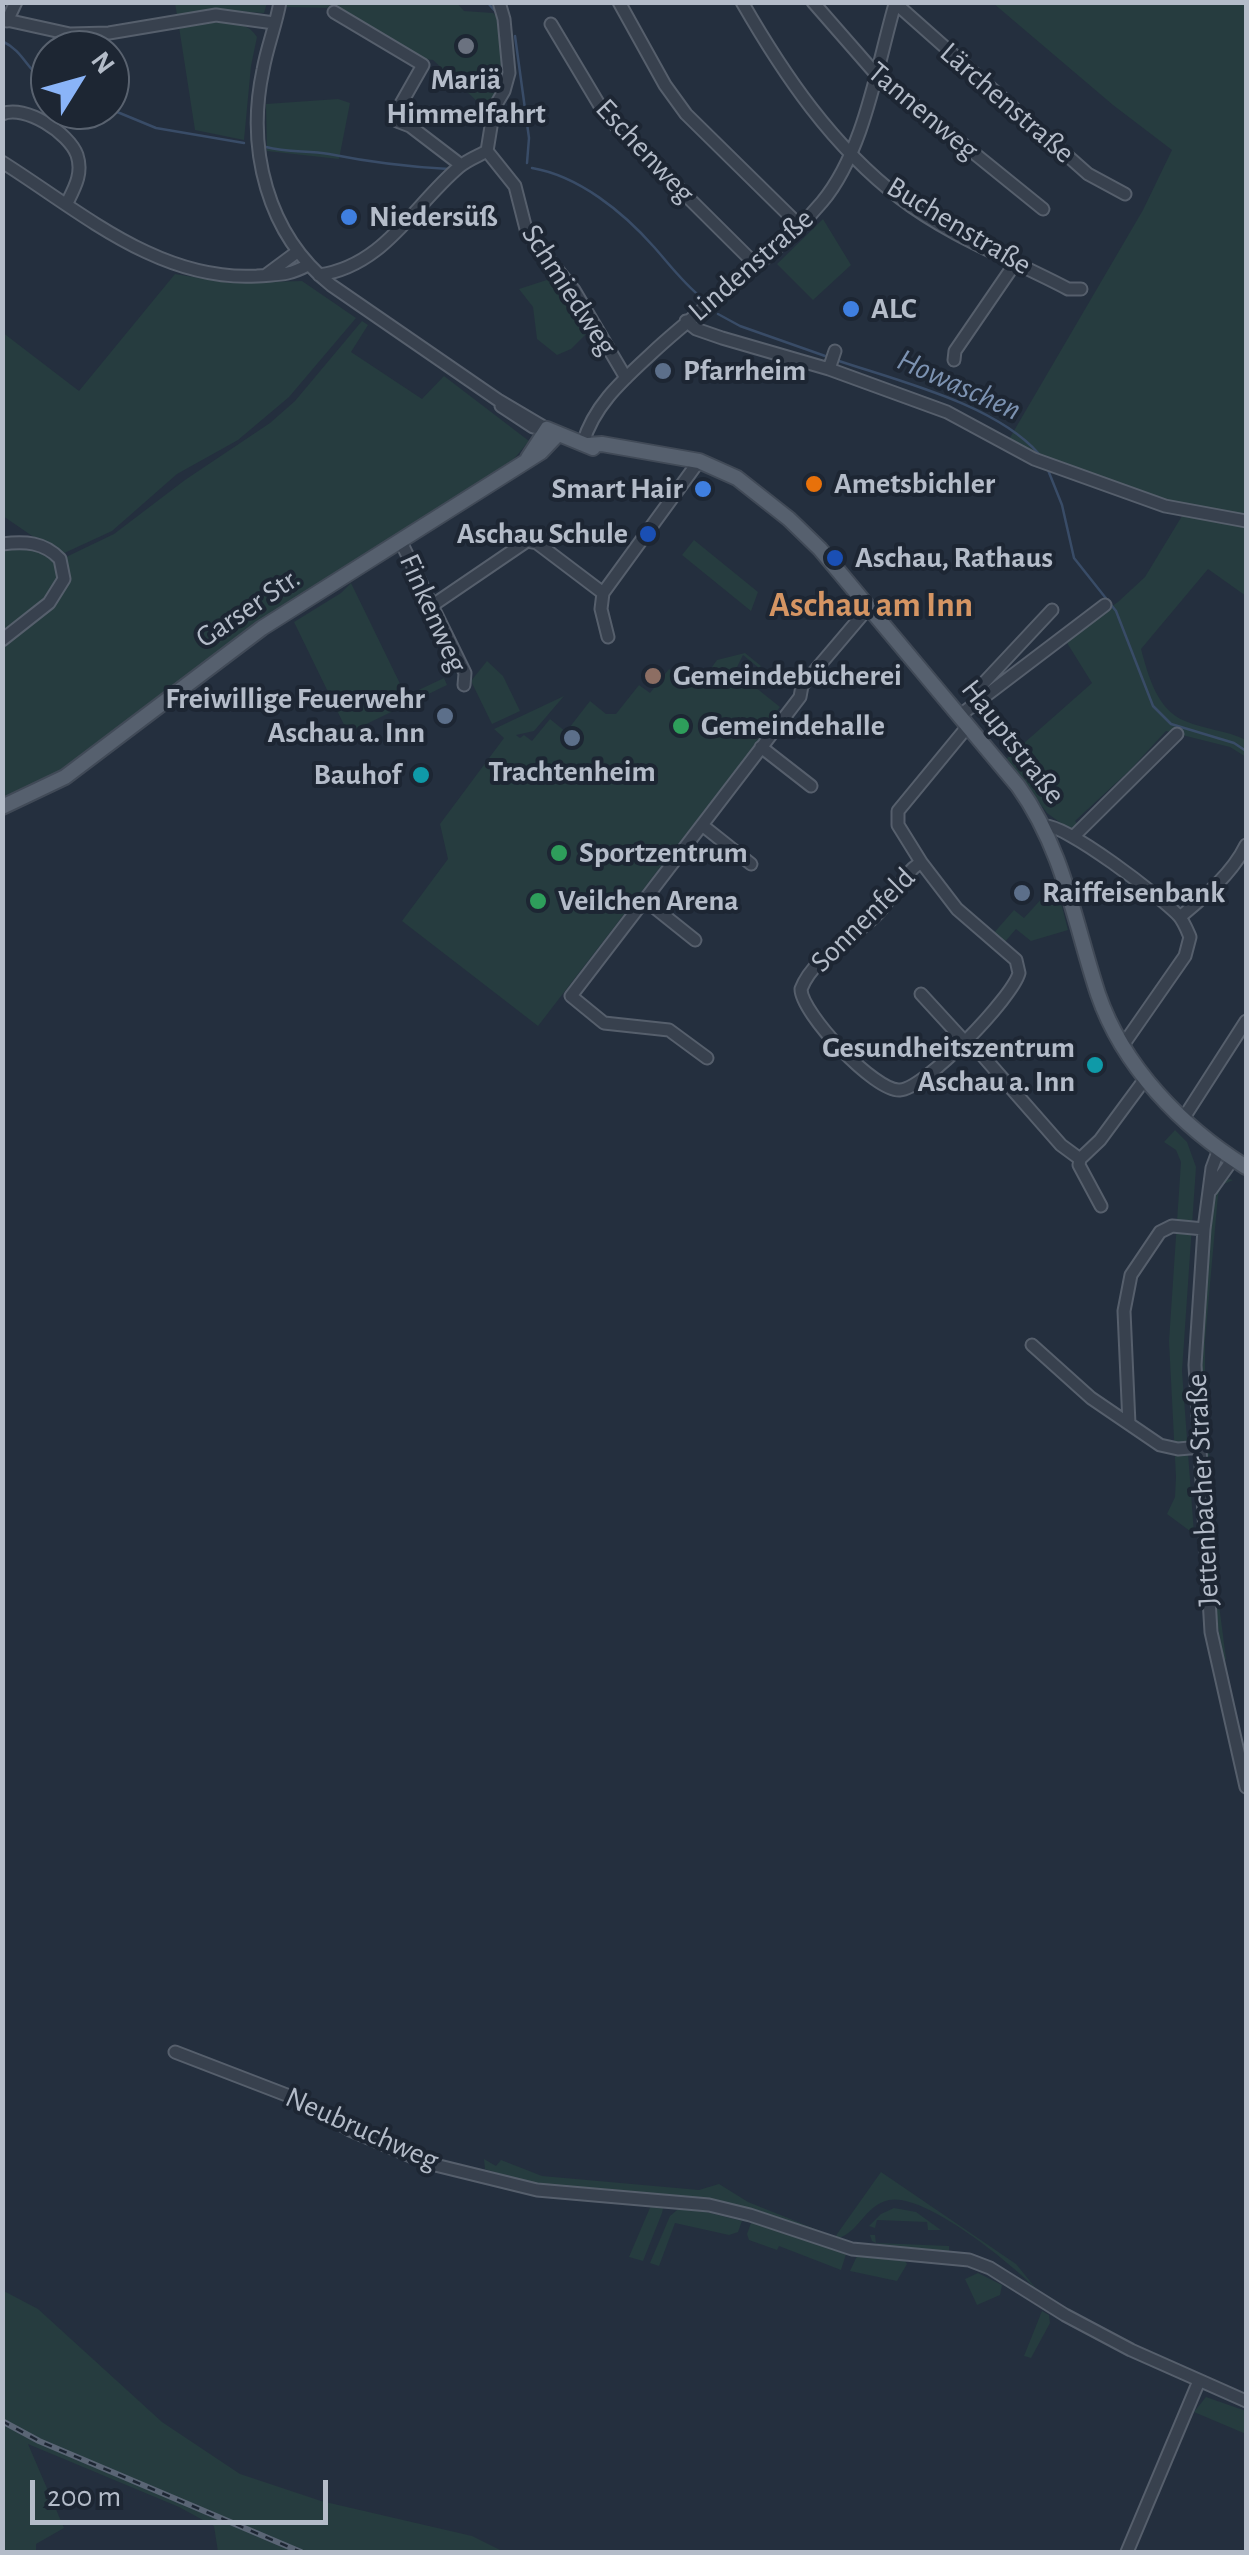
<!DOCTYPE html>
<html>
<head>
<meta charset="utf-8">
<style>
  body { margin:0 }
  #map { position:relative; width:1249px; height:2555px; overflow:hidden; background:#242f3e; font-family:"Alegreya Sans",sans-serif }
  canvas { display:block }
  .frame { position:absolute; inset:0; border:5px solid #b4bcc9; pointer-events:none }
  .north { position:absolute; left:30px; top:30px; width:100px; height:100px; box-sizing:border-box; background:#1d2633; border:2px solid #59626f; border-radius:50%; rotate:53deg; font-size:28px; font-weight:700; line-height:40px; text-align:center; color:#b4bcc9 }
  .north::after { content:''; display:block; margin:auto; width:35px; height:45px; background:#8ab4f8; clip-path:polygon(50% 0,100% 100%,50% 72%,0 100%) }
  .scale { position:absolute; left:30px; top:2480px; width:298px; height:45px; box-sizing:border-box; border:5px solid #b4bcc9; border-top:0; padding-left:12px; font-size:30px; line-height:35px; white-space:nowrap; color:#b4bcc9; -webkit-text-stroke:8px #1d2633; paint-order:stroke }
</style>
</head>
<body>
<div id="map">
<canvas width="1249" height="2555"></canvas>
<div class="frame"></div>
<div class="north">N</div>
<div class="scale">200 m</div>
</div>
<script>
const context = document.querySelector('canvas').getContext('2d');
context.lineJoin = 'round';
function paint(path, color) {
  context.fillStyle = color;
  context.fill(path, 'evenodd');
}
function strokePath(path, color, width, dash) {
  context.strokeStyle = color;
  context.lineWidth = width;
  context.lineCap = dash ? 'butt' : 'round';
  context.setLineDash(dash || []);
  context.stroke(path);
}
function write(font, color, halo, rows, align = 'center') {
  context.font = font + ' "Alegreya Sans",sans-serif';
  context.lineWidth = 8;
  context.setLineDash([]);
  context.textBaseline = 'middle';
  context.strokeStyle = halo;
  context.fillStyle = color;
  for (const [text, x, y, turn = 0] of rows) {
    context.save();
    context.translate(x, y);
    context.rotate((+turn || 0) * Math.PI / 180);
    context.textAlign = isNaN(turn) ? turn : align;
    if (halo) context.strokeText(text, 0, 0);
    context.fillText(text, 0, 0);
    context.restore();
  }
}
paint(new Path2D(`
  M 288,2 L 456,2 L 464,11 L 493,13 L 499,19 L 506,72 L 495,100 L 480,104 L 433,60 L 424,59 L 337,8 L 286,7 Z
  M 175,3 L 267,3 L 264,13 L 219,10 L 177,15 Z
  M 993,3 L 1246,3 L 1246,517 L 1182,509 L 1051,461 L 1008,441 L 1143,210 L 1172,150 L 1113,105 Z
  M 201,23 C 221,23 246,18 257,37 L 251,66 L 244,140 L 195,130 L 179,27 Z
  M 338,99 L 350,103 L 339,159 L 267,151 L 266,104 Z
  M 823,219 L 851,265 L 813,300 L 777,264 Z
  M 175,274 L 230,283 L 302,281 L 356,318 L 289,397 L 238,440 L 177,474 L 112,531 L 60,555 L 3,516 L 2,332 L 79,391 Z
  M 559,276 L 591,329 L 571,349 L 557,355 L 537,339 L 533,307 L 519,289 Z
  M 362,321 L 368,325 L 351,352 L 422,399 L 444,376 L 529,441 L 514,459 L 340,573 L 62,772 L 3,801 L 3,643 L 51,605 L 64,558 L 114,534 L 185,480 L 270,423 L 295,401 Z
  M 1182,516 L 1246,524 L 1246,596 L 1208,569 L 1141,649 C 1148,675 1157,710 1185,721 C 1206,730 1226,730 1246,740 L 1246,757 L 1230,747 L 1166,731 L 1130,770 L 1075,821 L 1079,826 L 1069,829 L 1047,813 L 1006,759 L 1092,683 L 1064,638 L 1118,602 L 1145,577 Z
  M 694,540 L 758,592 L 751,611 L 682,555 Z
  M 31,546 L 51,554 L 60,569 L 56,591 L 3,637 L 3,547 Z
  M 351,583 L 406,696 L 444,678 L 447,685 L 354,730 L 357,737 L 353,738 L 349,735 L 294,622 L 341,593 Z
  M 745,653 L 761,666 L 759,668 L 743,655 L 735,671 L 780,707 L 777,711 L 779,713 L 538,1026 L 402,921 L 448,859 L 440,824 L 504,738 L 494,729 L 564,696 L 534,731 L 516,735 L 520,738 L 524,735 L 532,741 L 550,719 L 566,732 L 590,701 L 606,714 L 616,714 L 639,685 L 650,693 L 669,669 L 685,682 L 696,668 L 719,686 L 725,678 L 712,667 L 717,660 Z
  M 487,661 L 503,676 L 520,711 L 492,724 L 471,681 Z
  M 1056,883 L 1068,930 L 1031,941 L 1016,929 L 1003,944 L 992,935 L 1014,910 L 1024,918 Z
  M 1175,1130 L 1187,1142 L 1196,1167 L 1182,1371 L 1194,1534 L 1167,1514 L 1175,1497 L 1176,1477 L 1169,1341 L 1181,1162 L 1176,1150 L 1164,1142 Z
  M 1223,1178 L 1233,1180 L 1222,1185 L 1218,1195 L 1205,1340 L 1205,1382 L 1217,1589 L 1226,1659 L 1223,1663 L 1215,1603 L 1201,1390 L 1201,1329 L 1214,1197 Z
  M 484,2159 L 496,2166 L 501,2160 L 542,2176 L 699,2190 L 719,2184 L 748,2202 L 835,2237 L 881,2172 L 1016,2264 L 1038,2291 C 1014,2265 924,2192 889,2200 C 864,2205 858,2236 834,2239 L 774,2216 L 712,2199 L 538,2186 L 485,2169 Z
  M 652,2203 L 663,2208 L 662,2213 L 643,2261 L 629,2257 Z
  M 682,2206 L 742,2221 L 738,2232 L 729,2235 L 675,2223 L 659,2266 L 650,2263 L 670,2216 Z
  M 894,2208 L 916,2212 L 941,2230 L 928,2230 L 927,2222 L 877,2220 L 875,2228 L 869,2226 L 881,2214 Z
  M 757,2222 L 846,2254 L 841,2270 L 779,2246 L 777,2250 L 749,2240 L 747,2234 L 751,2223 Z
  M 875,2235 L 876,2243 L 949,2246 L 949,2252 L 886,2248 L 872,2241 L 870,2235 Z
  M 857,2256 L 905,2261 L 907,2264 L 897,2281 L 850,2271 Z
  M 978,2273 L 1002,2285 L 1000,2295 L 977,2305 L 965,2279 Z
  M 2,2290 L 38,2309 L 162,2422 L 240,2474 L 321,2501 L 472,2536 L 504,2552 L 218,2552 L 214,2526 L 179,2507 L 28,2444 L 64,2528 L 36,2544 L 36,2552 L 3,2552 Z
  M 1042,2311 L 1049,2315 L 1050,2323 L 1031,2358 L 1024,2356 Z
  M 1206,2397 L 1246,2411 L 1246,2434 L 1194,2412 Z`), '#263c3f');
strokePath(new Path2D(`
  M 487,2 L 496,12
  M 515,36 L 529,138 L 527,163
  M 2,41 C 27,53 25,72 50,82
  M 110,109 L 156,128 L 244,143
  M 266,147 C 288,153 308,150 329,154 C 369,162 409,167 449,169
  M 532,168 C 579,176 623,212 654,247 C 670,265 683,283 702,298
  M 718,314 L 740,326 L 828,357
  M 836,360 C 898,381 995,404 1039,454
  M 1048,470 L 1062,505 L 1074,558 L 1116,611 L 1153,706 L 1171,724 L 1234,743 L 1246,751`), '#394c67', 2.5);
const minor = new Path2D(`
  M 280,2 C 276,25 267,47 263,70 C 246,149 267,234 331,285 L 498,400 L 547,429
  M 619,2 L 665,85 L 686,114 L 800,226
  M 742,2 C 784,75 832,146 900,198 C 949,236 1013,260 1068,289 L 1081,289
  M 813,2 L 875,73 L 1043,209
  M 894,2 L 1088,174 L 1125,194
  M 334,12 L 423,65 L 398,109 L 397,121 L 410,126 L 461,165
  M 2,19 L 70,34 L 109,33 L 216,15 L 274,23
  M 7,21 L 16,2
  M 551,24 L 606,116 L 756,265
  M 2,114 C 25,104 69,133 77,155 C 83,173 75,187 67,203
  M 487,151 L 515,186 L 527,233 L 574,290 L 626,378
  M 2,162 C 80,211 159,282 257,276 C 280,274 287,276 308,265
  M 266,275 L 297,252
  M 319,275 C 384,266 413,206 459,167 C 467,160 478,156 487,151 L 494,108 L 504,91 L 509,73 L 504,19 L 499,2
  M 686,321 L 696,329 L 722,338 L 829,369 L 947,412 L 1034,459 L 1165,506 L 1246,521
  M 954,360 L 955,351 L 1016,262
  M 829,369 L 835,351
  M 501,406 L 533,427 L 545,428
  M 583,443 C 594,405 623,380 651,354 C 706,302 773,260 822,202 C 864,152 877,66 895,4
  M 400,540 L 465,673 L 464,685
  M 2,544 C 25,541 44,542 60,559 L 64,579 L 49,603 L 2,640
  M 433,605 L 527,541 L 537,543 L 603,593
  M 608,637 L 601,609 L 603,593 L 699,461
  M 978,699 L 979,688 L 1052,610
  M 959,716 L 1105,605
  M 761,747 L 811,786
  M 702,825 L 751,864
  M 1044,826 C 1064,822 1162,898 1179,916 C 1184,922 1187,930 1190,937 L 1185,956 L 1123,1045
  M 1075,835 L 1177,734
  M 921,862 L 957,909 L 1016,960 L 1019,973 C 1013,997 925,1089 900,1090 C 875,1092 801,1013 801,989 C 814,955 857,937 880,911 C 895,894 902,875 921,862 Z
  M 921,862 L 898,825 L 898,811 L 968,726
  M 645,900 L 695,940
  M 1180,917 C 1204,897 1232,874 1246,845
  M 921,994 L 965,1042
  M 968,1039 L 1061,1145 L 1080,1159 L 1100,1140 L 1145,1079
  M 707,1058 L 669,1030 L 604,1023 L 571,996 L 800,697 L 802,686 L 869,607
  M 1183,1119 L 1246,1021
  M 1219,1149 L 1212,1168 L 1204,1229 L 1195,1365 L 1211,1632 L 1246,1787
  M 1080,1159 L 1079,1165 L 1101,1206
  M 1211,1190 L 1233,1159
  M 1032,1345 L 1091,1398 L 1160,1445 L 1178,1449 L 1201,1447
  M 1129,1424 L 1124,1311 L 1131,1275 L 1160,1232 L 1172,1226 L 1204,1229
  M 175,2052 L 297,2099 L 350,2130 L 427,2163 L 537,2190 L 709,2205 L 750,2215 L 852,2249 L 969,2260 L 990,2268 L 1065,2315 L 1131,2350 L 1246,2401
  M 1127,2552 L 1199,2381`);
const major = new Path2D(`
  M 588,445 L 602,444 L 699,461 L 737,478 L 789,519 L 820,549 L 1018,786 C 1064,850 1074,921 1098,994 C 1123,1067 1182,1127 1246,1167
  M 528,458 L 547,429 L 593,448
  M 2,807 L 65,777 L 262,628 L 541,452 L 558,434`);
strokePath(minor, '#565f6c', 15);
strokePath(major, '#414a57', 18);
strokePath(minor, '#38414e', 11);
strokePath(major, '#56606e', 14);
const rail = new Path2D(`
  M 2,2421 L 39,2441 L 301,2552`);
strokePath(rail, '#5a6575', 6);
strokePath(rail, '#1d2633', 2.5, [8]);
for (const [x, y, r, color] of [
  [466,46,10,"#6b7280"],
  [349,217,10,"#3f7fe0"],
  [851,309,10,"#3f7fe0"],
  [663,371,10,"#5c6f8a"],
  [814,484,10,"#e8710a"],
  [703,489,10,"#3f7fe0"],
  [648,534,10,"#1a4fb4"],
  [835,558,10,"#1a4fb4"],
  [653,676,10,"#8d6e63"],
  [445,716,10,"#5c6f8a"],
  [681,726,10,"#2e9e5b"],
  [572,738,10,"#5c6f8a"],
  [421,775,10,"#0f9aa8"],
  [559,853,10,"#2e9e5b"],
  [1022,893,10,"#5c6f8a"],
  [538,901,10,"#2e9e5b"],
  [1095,1065,10,"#0f9aa8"]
]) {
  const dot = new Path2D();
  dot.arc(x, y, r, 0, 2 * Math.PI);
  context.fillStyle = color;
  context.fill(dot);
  strokePath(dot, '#1d2633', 4);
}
write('bold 30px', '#b4bcc9', '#1d2633', [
  ["Mariä",466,80,"center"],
  ["Himmelfahrt",466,114,"center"],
  ["Niedersüß",369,217],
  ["ALC",871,309],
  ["Pfarrheim",683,371],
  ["Ametsbichler",834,484],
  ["Smart Hair",683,489,"right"],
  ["Aschau Schule",628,534,"right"],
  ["Aschau, Rathaus",855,558],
  ["Gemeindebücherei",673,676],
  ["Freiwillige Feuerwehr",425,699,"right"],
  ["Aschau a. Inn",425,733,"right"],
  ["Gemeindehalle",701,726],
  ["Trachtenheim",572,772,"center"],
  ["Bauhof",401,775,"right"],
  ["Sportzentrum",579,853],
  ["Raiffeisenbank",1042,893],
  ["Veilchen Arena",558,901],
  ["Gesundheitszentrum",1075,1048,"right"],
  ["Aschau a. Inn",1075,1082,"right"]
], 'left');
write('30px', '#b4bcc9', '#1d2633', [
  ["Lärchenstraße",1007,103,41],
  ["Tannenweg",923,111,40],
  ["Eschenweg",645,151,47],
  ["Buchenstraße",959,226,31],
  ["Lindenstraße",751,265,-41],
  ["Schmiedweg",569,290,57],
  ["Garser Str.",248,608,-34],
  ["Finkenweg",433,613,66],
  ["Hauptstraße",1013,742,52],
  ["Sonnenfeld",863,920,-45],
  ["Jettenbacher Straße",1203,1490,-93],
  ["Neubruchweg",362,2129,24]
]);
write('italic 32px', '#7c92b1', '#1d2633', [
  ["Howaschen",959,385,24]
]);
write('bold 35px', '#d59563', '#1d2633', [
  ["Aschau am Inn",871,605]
]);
</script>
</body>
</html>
